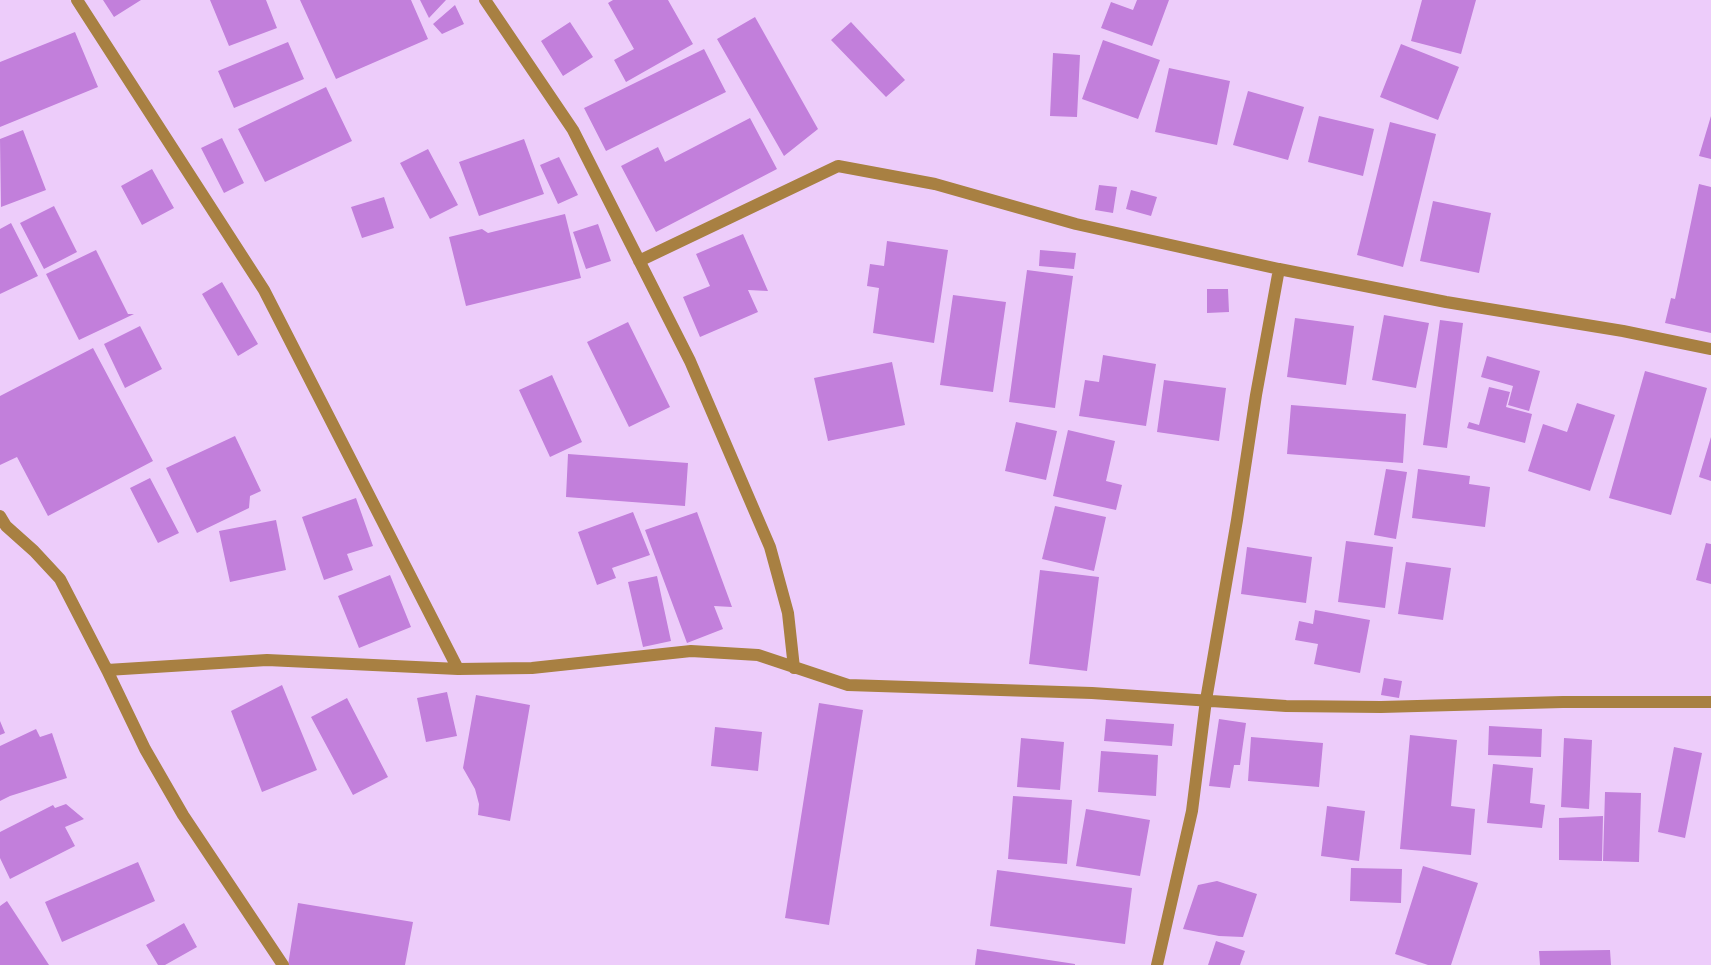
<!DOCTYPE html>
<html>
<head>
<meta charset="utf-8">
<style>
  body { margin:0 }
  canvas { display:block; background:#edccfa }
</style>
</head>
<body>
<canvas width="1711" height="965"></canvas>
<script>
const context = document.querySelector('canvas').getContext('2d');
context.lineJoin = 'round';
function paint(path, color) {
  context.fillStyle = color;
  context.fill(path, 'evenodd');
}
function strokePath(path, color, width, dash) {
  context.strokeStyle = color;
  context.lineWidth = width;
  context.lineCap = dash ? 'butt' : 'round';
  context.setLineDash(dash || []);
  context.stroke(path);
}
paint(new Path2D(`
  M 103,0 L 141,0 L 114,17 Z
  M 210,0 L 266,0 L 277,28 L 229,46 Z
  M 300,0 L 411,0 L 428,39 L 336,79 Z
  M 420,0 L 446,0 L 429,18 Z
  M 613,0 L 668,0 L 693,44 L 626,82 L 614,60 L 634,49 L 608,3 Z
  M 1137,0 L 1169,0 L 1152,46 L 1101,28 L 1111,2 L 1133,10 Z
  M 1422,0 L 1476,0 L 1461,54 L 1411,41 Z
  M 455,5 L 464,24 L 442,34 L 433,24 Z
  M 755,17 L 818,129 L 784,156 L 717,39 Z
  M 570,22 L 593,57 L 563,76 L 541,41 Z
  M 851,22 L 905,80 L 886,97 L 831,40 Z
  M 75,32 L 98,87 L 0,127 L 0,62 Z
  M 1103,40 L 1160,60 L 1138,119 L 1082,99 Z
  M 288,42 L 304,79 L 234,108 L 218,71 Z
  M 1401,44 L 1459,67 L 1438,120 L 1380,97 Z
  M 704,49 L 726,92 L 606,151 L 584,108 Z
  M 1053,53 L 1080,55 L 1077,117 L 1050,116 Z
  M 1169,68 L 1230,81 L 1217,145 L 1155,132 Z
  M 326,87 L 352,141 L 265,182 L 238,129 Z
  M 1248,91 L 1304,107 L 1288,160 L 1233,145 Z
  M 1319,116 L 1374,129 L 1363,176 L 1308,162 Z
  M 1711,116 L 1711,159 L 1699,156 Z
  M 750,118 L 777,169 L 656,232 L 621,166 L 658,147 L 665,162 Z
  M 1390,122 L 1436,134 L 1403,267 L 1357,255 Z
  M 23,130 L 46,190 L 1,207 L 0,139 Z
  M 222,138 L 244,183 L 224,193 L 201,148 Z
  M 524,139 L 544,194 L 479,216 L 459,162 Z
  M 428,149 L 458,205 L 430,219 L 400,163 Z
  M 559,157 L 578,195 L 558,204 L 540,165 Z
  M 152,169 L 174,208 L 142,225 L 121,186 Z
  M 1699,184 L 1711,187 L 1711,333 L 1665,323 L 1671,298 L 1675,299 Z
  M 1099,185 L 1117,187 L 1113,213 L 1095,210 Z
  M 1131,190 L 1157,197 L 1151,216 L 1126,209 Z
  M 384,197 L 394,228 L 362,238 L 351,207 Z
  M 1433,201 L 1491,213 L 1479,273 L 1420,261 Z
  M 54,206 L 77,252 L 44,269 L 20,223 Z
  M 565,214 L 581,278 L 466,306 L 449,237 L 482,229 L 488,233 Z
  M 11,223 L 38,276 L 0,294 L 0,229 Z
  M 598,224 L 611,261 L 586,269 L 573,232 Z
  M 743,234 L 768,291 L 748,290 L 758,312 L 700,337 L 683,297 L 710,286 L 696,254 Z
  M 887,241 L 948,250 L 934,343 L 873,333 L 879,288 L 867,286 L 870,264 L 884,266 Z
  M 96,250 L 128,314 L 134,314 L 79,340 L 46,274 Z
  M 1040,250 L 1076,253 L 1074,269 L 1039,266 Z
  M 1027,270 L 1073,276 L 1055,408 L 1009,402 Z
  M 222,282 L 258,344 L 238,356 L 202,294 Z
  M 1207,289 L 1228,289 L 1229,312 L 1207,313 Z
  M 953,295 L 1006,302 L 993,392 L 940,385 Z
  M 1384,315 L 1429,323 L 1416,388 L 1372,380 Z
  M 1295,318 L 1354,326 L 1346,385 L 1287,377 Z
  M 1440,320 L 1463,323 L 1447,448 L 1423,445 Z
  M 628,322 L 670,407 L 629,427 L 587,342 Z
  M 140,326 L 162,369 L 125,388 L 104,344 Z
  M 93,348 L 153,461 L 48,516 L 17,457 L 0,465 L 0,396 Z
  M 1103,355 L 1156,364 L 1146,426 L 1079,416 L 1085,380 L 1099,382 Z
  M 1487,356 L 1540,371 L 1529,411 L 1508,405 L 1513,386 L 1481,377 Z
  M 892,362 L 905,425 L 828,441 L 814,378 Z
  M 1645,371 L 1707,388 L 1671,515 L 1609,498 Z
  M 552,375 L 582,442 L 550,457 L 519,390 Z
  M 1164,380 L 1226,388 L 1219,441 L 1157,432 Z
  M 1489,387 L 1510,392 L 1506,407 L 1532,414 L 1525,443 L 1467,428 L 1469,422 L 1479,425 Z
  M 1577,403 L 1615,415 L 1590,491 L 1528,471 L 1543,424 L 1567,432 Z
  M 1291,405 L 1406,414 L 1403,463 L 1287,454 Z
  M 1016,422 L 1057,431 L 1046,480 L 1005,471 Z
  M 1068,430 L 1115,441 L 1106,481 L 1122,485 L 1116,510 L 1053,496 Z
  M 235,436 L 261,491 L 250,496 L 249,508 L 197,533 L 166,468 Z
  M 1711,437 L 1711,481 L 1699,477 Z
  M 568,454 L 688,463 L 685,506 L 566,497 Z
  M 1386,469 L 1407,472 L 1396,539 L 1374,535 Z
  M 1418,469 L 1470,476 L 1469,484 L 1490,487 L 1485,527 L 1412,518 Z
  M 150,478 L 179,533 L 158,543 L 130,488 Z
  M 356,498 L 373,546 L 347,554 L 353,570 L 324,580 L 302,517 Z
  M 1055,506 L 1106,517 L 1094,571 L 1042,559 Z
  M 633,512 L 650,555 L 612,568 L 616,578 L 597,585 L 578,532 Z
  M 697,512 L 732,607 L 714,606 L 723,629 L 687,643 L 645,530 Z
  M 276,520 L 286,570 L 230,582 L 219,531 Z
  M 1346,541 L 1393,547 L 1385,608 L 1338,602 Z
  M 1706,543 L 1711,544 L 1711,584 L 1696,580 Z
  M 1247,547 L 1312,557 L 1306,603 L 1241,594 Z
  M 1406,562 L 1451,568 L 1443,620 L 1398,614 Z
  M 1040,570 L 1099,577 L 1087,671 L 1029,664 Z
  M 390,575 L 411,627 L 359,648 L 338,596 Z
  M 657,576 L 671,641 L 643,647 L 628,582 Z
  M 1315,610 L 1370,620 L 1360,673 L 1314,664 L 1318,644 L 1295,640 L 1299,621 L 1313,624 Z
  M 1384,678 L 1402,681 L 1399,698 L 1381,695 Z
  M 282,685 L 317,770 L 262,792 L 231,711 Z
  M 447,692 L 457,736 L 426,742 L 417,698 Z
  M 476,695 L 530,705 L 510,821 L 478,815 L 479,804 L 475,789 L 463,768 Z
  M 347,698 L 388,777 L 353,795 L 311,717 Z
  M 819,703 L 863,710 L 829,925 L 785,918 Z
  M 1106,719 L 1174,724 L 1172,746 L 1104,741 Z
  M 1219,719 L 1246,723 L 1240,765 L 1234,765 L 1230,788 L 1209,786 Z
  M 0,721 L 5,733 L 0,735 Z
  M 1489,726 L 1542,729 L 1541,757 L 1488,755 Z
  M 715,727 L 762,732 L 758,771 L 711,766 Z
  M 36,729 L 40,737 L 52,733 L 67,778 L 10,796 L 0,801 L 0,746 Z
  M 1410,735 L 1457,740 L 1451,806 L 1475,809 L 1471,855 L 1400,849 Z
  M 1251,737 L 1323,743 L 1319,787 L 1248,781 Z
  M 1021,738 L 1064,742 L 1060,790 L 1017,787 Z
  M 1564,738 L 1592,740 L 1589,809 L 1561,807 Z
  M 1674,747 L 1702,753 L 1685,838 L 1658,832 Z
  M 1101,751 L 1158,755 L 1156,796 L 1098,792 Z
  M 1493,764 L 1533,768 L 1530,803 L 1545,805 L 1542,828 L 1487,823 Z
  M 1605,792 L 1641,793 L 1639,862 L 1603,861 Z
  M 1013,796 L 1072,800 L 1067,864 L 1008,859 Z
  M 66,804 L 84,819 L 65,827 L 75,846 L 10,879 L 0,858 L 0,832 L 53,805 L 55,808 Z
  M 1327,806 L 1365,811 L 1359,861 L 1321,856 Z
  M 1086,809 L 1150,820 L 1140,876 L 1076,866 Z
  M 1603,816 L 1602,861 L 1559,860 L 1559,818 Z
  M 138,862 L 155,901 L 62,942 L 45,902 Z
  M 1423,866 L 1478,883 L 1451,965 L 1428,965 L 1395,954 Z
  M 1351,868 L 1402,869 L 1401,903 L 1350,901 Z
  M 997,870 L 1132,888 L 1125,944 L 990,926 Z
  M 1217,881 L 1257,894 L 1243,937 L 1219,936 L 1183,929 L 1198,885 Z
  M 7,901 L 49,965 L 0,965 L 0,906 Z
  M 298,903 L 413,922 L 405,965 L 288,965 Z
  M 184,923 L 197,947 L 165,965 L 158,965 L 146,945 Z
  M 1216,941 L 1245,951 L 1240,965 L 1208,965 Z
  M 977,949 L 1075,964 L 1075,965 L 975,965 Z
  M 1610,950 L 1611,965 L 1540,965 L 1539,951 Z`), '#c27fdb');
strokePath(new Path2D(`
  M 77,0 L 264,290 L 458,669
  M 485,0 L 573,130 L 690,361 L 770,547 L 788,613 L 794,668
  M 639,261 L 838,166 L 935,184 L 1076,224 L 1279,269 L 1446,302 L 1623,331 L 1711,349
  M 0,516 L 6,526 L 34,551 L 60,579 L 107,670 L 145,749 L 183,815 L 283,965
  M 107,670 L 267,660 L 458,669 L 532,668 L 691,651 L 758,655 L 848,685 L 1092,693 L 1286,706 L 1381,707 L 1563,702 L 1711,702
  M 1157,965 L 1192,811 L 1206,700 L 1237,520 L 1256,395 L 1279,269`), '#a88042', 12);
</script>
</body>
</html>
